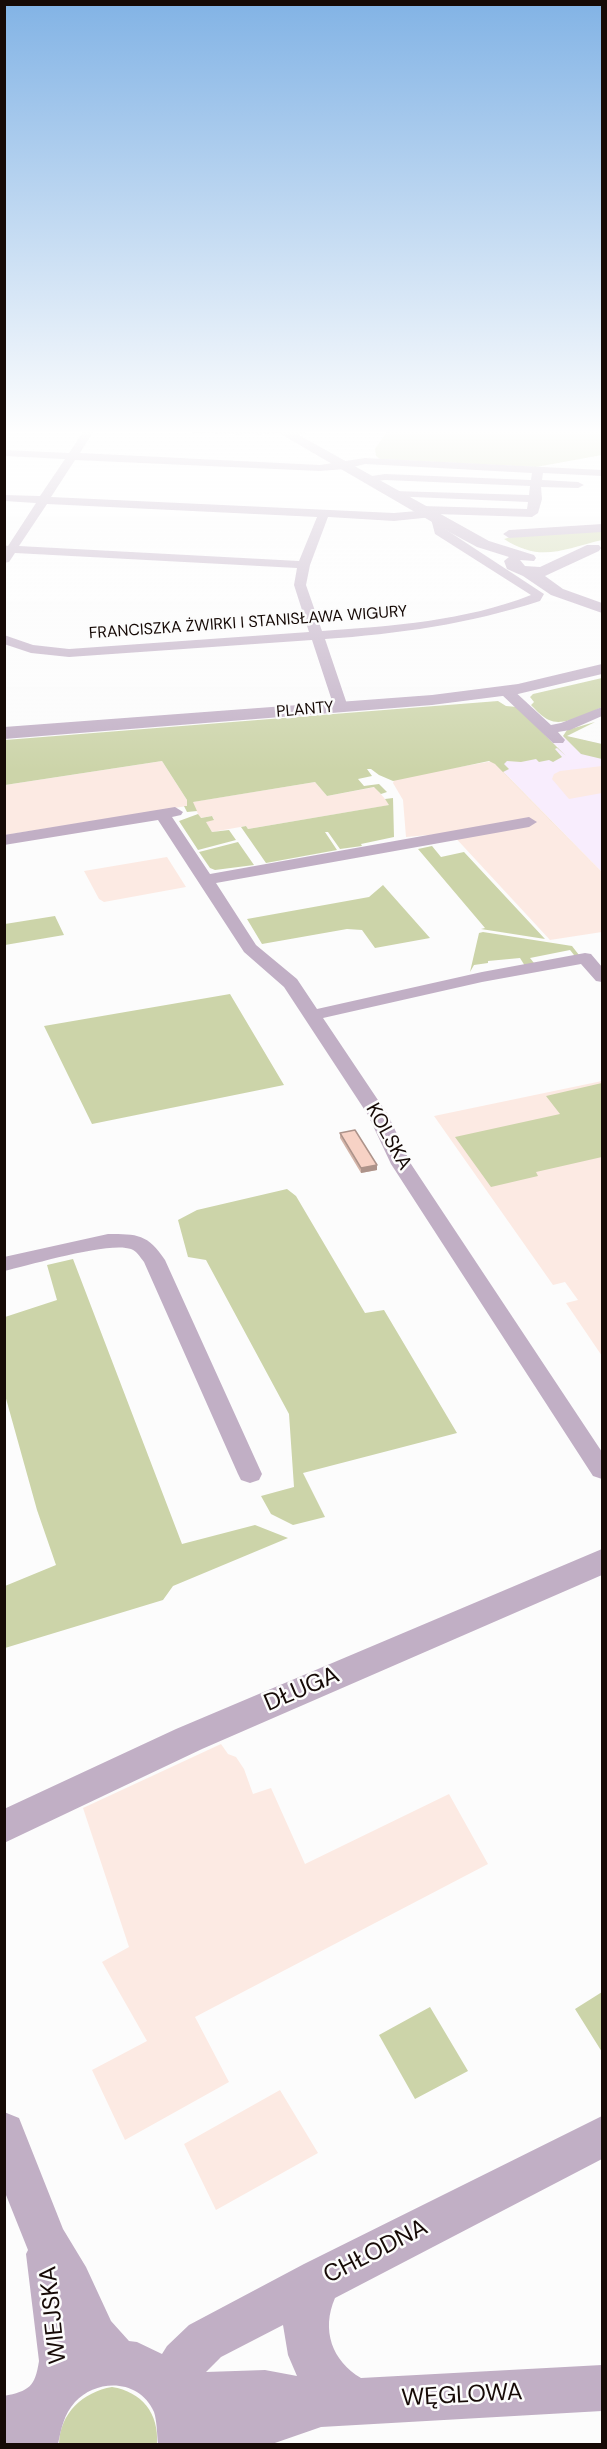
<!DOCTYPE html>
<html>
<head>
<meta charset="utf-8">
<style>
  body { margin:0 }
  #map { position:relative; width:607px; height:2449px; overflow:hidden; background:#fcfcfc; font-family:"DM Sans",sans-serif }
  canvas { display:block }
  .frame { position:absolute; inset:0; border:6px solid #160a06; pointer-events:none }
</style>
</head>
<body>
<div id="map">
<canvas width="607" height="2449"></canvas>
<div class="frame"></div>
</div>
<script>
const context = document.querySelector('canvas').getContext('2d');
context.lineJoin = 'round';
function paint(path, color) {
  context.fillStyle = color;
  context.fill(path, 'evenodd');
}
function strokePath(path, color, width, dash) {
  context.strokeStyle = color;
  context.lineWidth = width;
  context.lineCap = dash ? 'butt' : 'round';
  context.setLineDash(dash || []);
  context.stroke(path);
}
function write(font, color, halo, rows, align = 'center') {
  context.font = font + ' "DM Sans",sans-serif';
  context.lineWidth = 5;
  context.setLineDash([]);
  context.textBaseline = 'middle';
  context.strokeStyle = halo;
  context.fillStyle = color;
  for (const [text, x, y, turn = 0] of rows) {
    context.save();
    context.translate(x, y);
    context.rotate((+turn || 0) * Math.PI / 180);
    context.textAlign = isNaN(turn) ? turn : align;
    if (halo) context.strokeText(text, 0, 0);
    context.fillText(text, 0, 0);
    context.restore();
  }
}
paint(new Path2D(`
  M 566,736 L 602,744 L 602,872 L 493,761 L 557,748 L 558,746 L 550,744 Z`), '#f8edfd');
paint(new Path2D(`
  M 162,761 L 187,800 L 187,806 L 5,835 L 5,785 Z
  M 493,761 L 602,872 L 602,932 L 550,940 L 451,833 L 406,837 L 403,800 L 393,783 L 395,778 Z
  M 602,766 L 602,793 L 569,799 L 552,779 L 554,774 L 560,771 Z
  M 315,782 L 327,796 L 375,787 L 390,805 L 248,829 L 246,826 L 212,832 L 205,821 L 214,819 L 212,816 L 200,818 L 192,802 Z
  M 167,857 L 186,887 L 104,902 L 99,899 L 84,871 Z
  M 602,1081 L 602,1356 L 566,1303 L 578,1300 L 565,1282 L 553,1285 L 434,1116 Z
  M 221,1744 L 228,1754 L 236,1757 L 244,1769 L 253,1794 L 271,1788 L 305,1864 L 449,1794 L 488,1864 L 195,2017 L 229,2082 L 125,2140 L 92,2070 L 147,2041 L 102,1962 L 129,1947 L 83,1808 Z
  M 280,2090 L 318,2153 L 216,2210 L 184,2144 Z`), '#fceae3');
paint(new Path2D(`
  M 389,429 L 602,429 L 602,455 L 536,467 L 380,459 L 376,456 L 375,449 Z
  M 602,530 L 602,540 C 563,549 541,563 504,539 L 520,534 Z
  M 602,678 L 602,707 C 589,713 563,727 549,720 C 542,717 536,710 531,705 L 534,702 L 530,697 L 533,694 Z
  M 498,701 L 506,706 L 517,707 L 566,756 L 557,748 L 555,749 L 562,757 L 553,762 L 549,760 L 539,762 L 536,759 L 521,762 L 507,761 L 504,764 L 509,769 L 503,772 L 602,873 L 495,764 L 489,761 L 393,781 L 379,775 L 371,769 L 367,769 L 372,776 L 358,779 L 364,786 L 379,784 L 387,792 L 381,794 L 374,787 L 327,796 L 315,782 L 193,802 L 197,811 L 187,812 L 184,806 L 187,806 L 187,800 L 162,761 L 5,785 L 5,740 Z
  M 595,722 L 567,736 L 602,744 L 602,759 L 581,754 L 563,736 L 567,730 Z
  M 393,798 L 394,837 L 361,844 L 362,846 L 340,849 L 328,832 L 325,832 L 337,850 L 266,863 L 241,827 L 246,826 L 248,829 L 389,805 L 385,799 Z
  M 198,814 L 201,818 L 212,816 L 214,820 L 206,822 L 212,832 L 229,830 L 236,840 L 198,850 L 179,821 Z
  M 238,842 L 254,865 L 215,870 L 210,868 L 199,852 Z
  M 432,846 L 441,857 L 464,852 L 545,939 L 481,929 L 485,928 L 418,849 Z
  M 383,885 L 430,938 L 375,948 L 362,930 L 347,929 L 262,944 L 247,919 L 369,897 Z
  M 55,916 L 64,935 L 5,945 L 5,924 Z
  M 483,932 L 572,946 L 579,955 L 574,955 L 570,950 L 530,958 L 534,963 L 525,966 L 520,958 L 488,961 L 488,963 L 474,965 L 470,972 L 479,933 Z
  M 230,994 L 284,1085 L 92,1124 L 44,1026 Z
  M 602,1083 L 602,1157 L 536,1172 L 538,1176 L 491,1187 L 455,1137 L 560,1114 L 546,1096 Z
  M 287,1189 L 296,1196 L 365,1313 L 384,1310 L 457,1433 L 303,1473 L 325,1517 L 293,1525 L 271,1514 L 261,1496 L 294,1487 L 289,1414 L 206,1260 L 188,1257 L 178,1220 L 197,1210 Z
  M 73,1259 L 182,1544 L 255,1525 L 288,1538 L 173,1586 L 163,1600 L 5,1648 L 5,1586 L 56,1565 L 37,1510 L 5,1395 L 5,1317 L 57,1300 L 47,1265 Z
  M 602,1992 L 602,2052 L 575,2009 Z
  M 430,2007 L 468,2071 L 415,2099 L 379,2035 Z
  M 112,2387 C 142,2392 159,2413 157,2444 L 59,2444 C 60,2413 83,2392 112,2387 Z`), '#ccd4a9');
paint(new Path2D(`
  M 85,429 L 95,429 L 80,453 L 320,465 L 365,458 L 602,470 L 602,476 L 543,473 L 542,480 L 578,482 L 584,485 L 578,488 L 541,487 L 542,499 L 538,513 L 532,517 L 435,514 L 433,516 L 441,516 L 445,529 L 544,594 L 540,601 C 469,624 398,634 325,639 L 348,707 L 341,711 L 334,707 L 312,640 L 69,657 L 31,653 L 4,644 L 4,635 L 33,645 L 69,649 L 309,632 L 294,585 L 297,568 L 15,553 L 9,562 L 4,563 L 4,545 L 8,546 L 36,503 L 4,501 L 4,495 L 40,496 L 65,459 L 4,456 L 4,450 L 69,453 ZM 75,460 L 320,471 L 345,469 L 365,464 L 532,473 L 531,480 L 385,474 L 365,477 L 363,479 L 369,482 L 385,480 L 530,486 L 529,495 L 394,491 L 388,494 L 390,496 L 528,502 L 527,509 L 422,506 L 418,508 L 417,511 L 394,513 L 51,497 ZM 47,504 L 317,517 L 299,561 L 19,546 ZM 328,517 L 394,521 L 433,517 L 431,519 L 435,534 L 531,595 C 465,621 392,626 322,631 L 306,585 L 310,565 Z
  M 184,429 L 285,429 C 273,439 208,433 189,432 Z
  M 299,429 L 313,429 L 291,438 L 286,435 Z
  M 602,524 L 602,532 L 509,538 L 503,534 L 509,530 Z
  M 506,687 L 511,688 L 551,725 L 561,723 L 602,707 L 602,716 L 570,730 L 558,732 L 565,740 L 563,743 L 553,743 L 501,694 L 499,691 Z
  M 175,807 L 183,812 L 181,815 L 172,817 L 210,874 L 529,817 L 537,822 L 529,827 L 216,883 L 256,945 L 297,979 L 317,1009 L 482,972 L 585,953 L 591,954 L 602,967 L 602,982 L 596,981 L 581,964 L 482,982 L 323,1018 L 388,1115 L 411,1164 L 602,1452 L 602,1479 L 593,1476 L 391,1164 L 368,1115 L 284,987 L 244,952 L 158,820 L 4,845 L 4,835 Z
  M 108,1234 C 137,1234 148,1234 165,1260 L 262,1474 L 259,1480 L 250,1483 L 241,1480 L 238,1474 L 144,1262 C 140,1257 137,1251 131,1249 C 110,1241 30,1265 4,1271 L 4,1257 Z`), '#c1afc5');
paint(new Path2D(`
  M 272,429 L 288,429 L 489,541 L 534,555 L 536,558 L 534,561 L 520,560 L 525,566 L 540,567 L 587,545 L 599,545 L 601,548 L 599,551 L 545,576 L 563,589 L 602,603 L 602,613 L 551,595 L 523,576 L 507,569 L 504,561 L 509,557 L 477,547 L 451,533 Z
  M 602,664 L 602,674 L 518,694 L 432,705 L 4,739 L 4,727 L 432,695 L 518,684 Z
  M 602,1549 L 602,1575 L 202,1749 L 4,1843 L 4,1809 L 176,1729 Z
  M 4,2112 L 19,2118 L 63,2229 L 86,2267 L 111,2321 L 129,2341 L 137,2342 L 162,2354 L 167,2346 L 189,2325 L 304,2264 L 602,2116 L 602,2159 L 335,2298 C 321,2330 332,2361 361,2378 L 602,2365 L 602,2411 L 321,2427 L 272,2444 L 158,2444 C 157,2434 157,2421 154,2412 C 140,2379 97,2378 75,2402 C 64,2414 61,2429 58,2444 L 4,2443 L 4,2396 C 29,2391 35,2387 39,2361 L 26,2254 L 28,2250 L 4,2190 ZM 283,2325 L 288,2355 L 297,2376 L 265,2370 L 206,2372 L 221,2357 Z`), '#c1afc5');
paint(new Path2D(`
  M 340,1133 L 377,1165 L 377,1170 L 361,1173 L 340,1138 Z`), '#d4b5a9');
paint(new Path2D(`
  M 377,1165 L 377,1170 L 361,1173 L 361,1168 Z`), '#ad938a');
const building = new Path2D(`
  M 355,1130 L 377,1165 L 361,1168 L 340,1133 Z`);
paint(building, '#f7d2c5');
strokePath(building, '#ad938a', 1.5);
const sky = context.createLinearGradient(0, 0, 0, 771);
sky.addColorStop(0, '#82b3e5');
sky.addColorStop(0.56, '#fefefe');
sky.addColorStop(1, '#fefefe00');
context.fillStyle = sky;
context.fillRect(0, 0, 607, 771);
write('16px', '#160a06', '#fcfcfc', [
  ["FRANCISZKA ŻWIRKI I STANISŁAWA WIGURY",248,623,-4],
  ["PLANTY",305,710,-5]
]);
write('20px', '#160a06', '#fcfcfc', [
  ["KOLSKA",388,1137,61]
]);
write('24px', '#160a06', '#fcfcfc', [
  ["DŁUGA",302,1690,-23],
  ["CHŁODNA",376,2252,-27],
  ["WIEJSKA",54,2315,-96],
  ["WĘGLOWA",462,2396,-3]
]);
</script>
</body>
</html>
